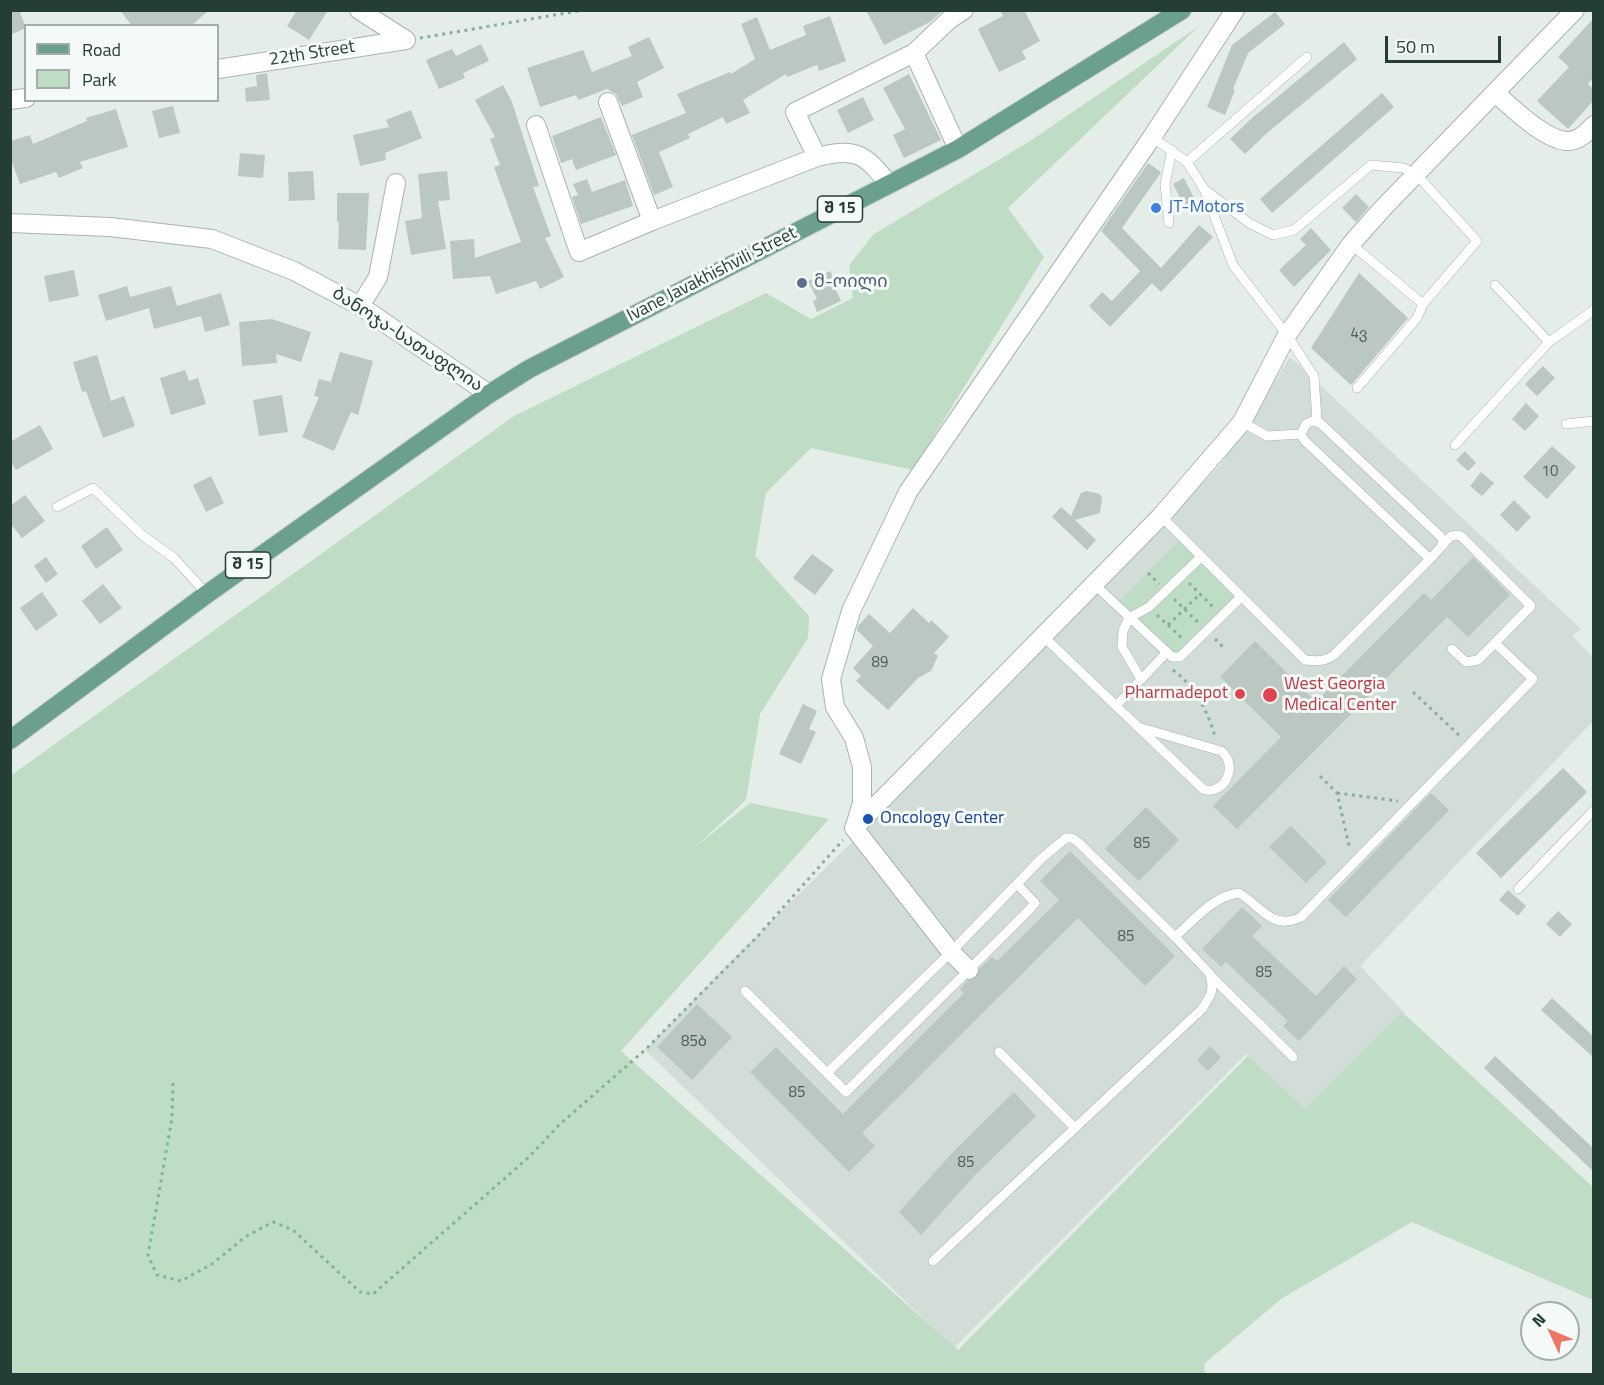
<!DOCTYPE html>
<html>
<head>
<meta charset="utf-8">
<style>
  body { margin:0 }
  #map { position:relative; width:1604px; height:1385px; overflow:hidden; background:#e4ede8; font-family:"Titillium Web",sans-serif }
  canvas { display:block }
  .frame { position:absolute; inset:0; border:12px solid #243e35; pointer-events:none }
  .legend { position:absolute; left:24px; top:24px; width:195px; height:78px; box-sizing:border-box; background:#f5f9f7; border:2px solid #a1aea9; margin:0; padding:8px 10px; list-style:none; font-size:18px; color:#243e35 }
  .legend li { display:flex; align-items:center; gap:12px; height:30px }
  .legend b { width:30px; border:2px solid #a1aea9 }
  .north { position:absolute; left:1520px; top:1301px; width:60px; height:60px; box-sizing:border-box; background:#f5f9f7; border:2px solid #a1aea9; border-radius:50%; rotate:314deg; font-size:16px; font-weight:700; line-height:24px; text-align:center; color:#243e35 }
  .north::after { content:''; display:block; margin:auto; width:21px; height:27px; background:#ec7864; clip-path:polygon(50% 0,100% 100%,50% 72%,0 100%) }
  .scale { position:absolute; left:1385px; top:36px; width:116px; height:27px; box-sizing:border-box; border:3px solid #243e35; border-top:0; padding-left:8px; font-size:18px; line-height:21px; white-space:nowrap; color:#243e35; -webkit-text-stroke:4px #f5f9f7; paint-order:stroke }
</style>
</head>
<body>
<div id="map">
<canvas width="1604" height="1385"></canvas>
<div class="frame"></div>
<ul class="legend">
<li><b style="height:8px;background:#6ba08d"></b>Road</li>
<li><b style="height:16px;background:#beddc4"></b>Park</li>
</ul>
<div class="north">N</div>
<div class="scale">50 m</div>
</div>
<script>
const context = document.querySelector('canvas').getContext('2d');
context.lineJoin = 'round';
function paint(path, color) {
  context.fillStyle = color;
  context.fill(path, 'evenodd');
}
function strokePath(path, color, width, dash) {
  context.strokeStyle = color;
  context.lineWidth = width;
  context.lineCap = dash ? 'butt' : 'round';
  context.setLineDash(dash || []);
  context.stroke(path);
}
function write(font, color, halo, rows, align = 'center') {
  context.font = font + ' "Titillium Web","Noto Sans Georgian",sans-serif';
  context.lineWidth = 6;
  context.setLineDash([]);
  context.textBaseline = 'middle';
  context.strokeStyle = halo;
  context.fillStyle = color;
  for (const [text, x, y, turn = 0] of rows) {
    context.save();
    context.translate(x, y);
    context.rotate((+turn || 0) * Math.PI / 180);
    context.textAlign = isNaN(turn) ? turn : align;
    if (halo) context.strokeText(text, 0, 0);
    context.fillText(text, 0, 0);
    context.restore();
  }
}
paint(new Path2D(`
  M 1290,357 L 1581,629 L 1572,636 L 1593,657 L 1593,721 L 1360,966 L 1404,1012 L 1306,1113 L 1246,1054 L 954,1348 L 645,1050 L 732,960 L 957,739 L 1221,464 Z`), '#d2ddd7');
paint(new Path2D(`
  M 1199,26 L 1008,208 L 1044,257 L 913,470 L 811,448 L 766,493 L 755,556 L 809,616 L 808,638 L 760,714 L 746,800 L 694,848 L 750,803 L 829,819 L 621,1051 L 958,1350 L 1248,1056 L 1305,1109 L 1402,1012 L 1593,1187 L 1593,1300 L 1412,1222 L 1281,1299 L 1204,1364 L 1205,1374 L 11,1374 L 10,776 L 514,416 L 766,293 L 811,319 L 853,298 L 849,265 L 874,234 L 1027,143 Z
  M 1182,538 L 1241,597 L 1180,657 L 1172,657 L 1116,605 Z`), '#beddc4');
paint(new Path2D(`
  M 10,10 L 19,10 L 26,28 L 10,35 Z
  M 120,10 L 209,10 L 191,26 L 132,26 Z
  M 297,10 L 328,10 L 309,40 L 287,26 Z
  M 866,10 L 943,10 L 930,22 L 884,45 Z
  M 1000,10 L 1024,10 L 1040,41 L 1022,51 L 1026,59 L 999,72 L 978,29 L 1003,16 Z
  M 1275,12 L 1285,24 L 1248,53 L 1233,89 L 1235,90 L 1225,115 L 1207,107 L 1232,45 Z
  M 830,16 L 846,61 L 819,71 L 817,65 L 787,77 L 786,74 L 743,100 L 750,113 L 726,124 L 723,117 L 688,134 L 690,138 L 659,152 L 673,187 L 654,195 L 632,135 L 686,113 L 677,94 L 730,72 L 731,74 L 755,59 L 741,24 L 757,17 L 770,50 L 806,35 L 803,26 Z
  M 1593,19 L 1593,78 L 1588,84 L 1593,89 L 1593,101 L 1568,129 L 1537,101 L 1569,67 L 1558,57 Z
  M 649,37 L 664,68 L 637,82 L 643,97 L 622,106 L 616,94 L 607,89 L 578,100 L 576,95 L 540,107 L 527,68 L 583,50 L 592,72 L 632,56 L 628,47 Z
  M 1344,42 L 1357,59 L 1267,133 L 1245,154 L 1230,139 L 1252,118 Z
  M 481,44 L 489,61 L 463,73 L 465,78 L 439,89 L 426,60 L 452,49 L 456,56 Z
  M 267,73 L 270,100 L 246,102 L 245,88 L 257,86 L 256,75 Z
  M 909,74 L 941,140 L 904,158 L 893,135 L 905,129 L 883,88 Z
  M 503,85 L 512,102 L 539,186 L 533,187 L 551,236 L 545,238 L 564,277 L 540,289 L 536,281 L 496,294 L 490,276 L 453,279 L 450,241 L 474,239 L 475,258 L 521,242 L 494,167 L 500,165 L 490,139 L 495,137 L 475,100 Z
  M 1382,93 L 1394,107 L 1272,213 L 1260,199 Z
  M 863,97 L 874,120 L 848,133 L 837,110 Z
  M 173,106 L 180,133 L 159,138 L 152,111 Z
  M 116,109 L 128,147 L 80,162 L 83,168 L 59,178 L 56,172 L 20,184 L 10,157 L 10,141 L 30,135 L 33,144 L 87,121 L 86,118 Z
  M 411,110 L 422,138 L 385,153 L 386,160 L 360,166 L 353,135 L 389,127 L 386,120 Z
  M 601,117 L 616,155 L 576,170 L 572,159 L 561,163 L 552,136 Z
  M 240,153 L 265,155 L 263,178 L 238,176 Z
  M 1148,163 L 1161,172 L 1160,174 L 1122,228 L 1161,268 L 1199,225 L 1213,237 L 1161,292 L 1152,283 L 1110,327 L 1089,306 L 1102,292 L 1112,301 L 1140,271 L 1101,231 Z
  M 313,171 L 315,200 L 289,201 L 288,172 Z
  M 447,171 L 450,200 L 438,201 L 446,249 L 411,255 L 405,221 L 422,218 L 418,174 Z
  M 1184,178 L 1197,204 L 1186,209 L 1173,184 Z
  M 587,179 L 592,192 L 625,180 L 633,206 L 581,224 L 572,197 L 578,195 L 573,184 Z
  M 337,193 L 369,193 L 366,250 L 338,249 L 339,222 L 337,222 Z
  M 1356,194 L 1369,207 L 1356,222 L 1342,208 Z
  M 1311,228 L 1331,250 L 1294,287 L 1279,270 L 1306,245 L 1300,239 Z
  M 74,270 L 79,296 L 49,302 L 44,276 Z
  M 830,271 L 839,289 L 836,290 L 841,301 L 817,312 L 813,301 L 817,299 L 808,281 Z
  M 1359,273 L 1408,318 L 1351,385 L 1311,348 Z
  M 127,286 L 130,297 L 171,286 L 177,306 L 221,293 L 230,325 L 205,332 L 201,316 L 154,329 L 149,308 L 106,321 L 98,295 Z
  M 272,319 L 311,332 L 301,362 L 276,354 L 277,363 L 242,366 L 239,322 Z
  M 340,352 L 373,361 L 358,415 L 351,412 L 334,451 L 302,437 L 319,397 L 314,396 L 319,379 L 331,382 Z
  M 97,355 L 111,401 L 124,396 L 135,426 L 103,438 L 86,391 L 82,392 L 73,362 Z
  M 1543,366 L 1555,378 L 1537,396 L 1525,384 Z
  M 185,370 L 189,381 L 198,378 L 206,404 L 171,415 L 160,378 Z
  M 282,395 L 288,432 L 259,436 L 253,400 Z
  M 1526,403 L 1539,416 L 1525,431 L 1512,419 Z
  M 40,425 L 53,449 L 16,470 L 10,461 L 10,442 Z
  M 1552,446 L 1576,467 L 1547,499 L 1523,477 Z
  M 1465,451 L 1476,463 L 1468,471 L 1456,460 Z
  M 1481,472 L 1494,483 L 1482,496 L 1470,486 Z
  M 211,476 L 224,503 L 206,512 L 193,485 Z
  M 1086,491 L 1100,494 L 1102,498 L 1100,513 L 1075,520 L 1096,540 L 1087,550 L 1052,517 L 1061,507 L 1071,516 L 1081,493 Z
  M 25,495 L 45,521 L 22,538 L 10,523 L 10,506 Z
  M 1514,500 L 1531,517 L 1517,532 L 1500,515 Z
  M 107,527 L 123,550 L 96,569 L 81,546 Z
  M 812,554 L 834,570 L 815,595 L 793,578 Z
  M 46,557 L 58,574 L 46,583 L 34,566 Z
  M 1473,557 L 1510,595 L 1468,637 L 1447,617 L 1237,829 L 1213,806 L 1281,737 L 1220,677 L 1255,641 L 1316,702 L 1424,593 L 1431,600 Z
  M 103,584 L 122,608 L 100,624 L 82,601 Z
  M 42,592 L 58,615 L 36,631 L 20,608 Z
  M 913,608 L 929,623 L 931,620 L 949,637 L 934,653 L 938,656 L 931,671 L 918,678 L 888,710 L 856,681 L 861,676 L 853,668 L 873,646 L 857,630 L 858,626 L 869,614 L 890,633 Z
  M 803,704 L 817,711 L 809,729 L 816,732 L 801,764 L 779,754 Z
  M 1563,768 L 1587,792 L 1501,878 L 1476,853 Z
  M 1431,793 L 1449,810 L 1346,917 L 1328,900 Z
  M 1146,807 L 1179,840 L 1139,881 L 1105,849 Z
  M 1291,826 L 1327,862 L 1306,883 L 1269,847 Z
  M 1070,851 L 1175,956 L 1145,986 L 1078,918 L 862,1133 L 875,1146 L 849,1172 L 750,1072 L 776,1047 L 843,1114 L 964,993 L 960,989 L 967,981 L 976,978 L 980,968 L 992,957 L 997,961 L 1059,900 L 1040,881 Z
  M 1508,890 L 1526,906 L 1518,916 L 1499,900 Z
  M 1242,907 L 1262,926 L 1252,936 L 1316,996 L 1344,966 L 1357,979 L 1299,1041 L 1283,1026 L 1288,1021 L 1226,962 L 1221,967 L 1202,949 Z
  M 1558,911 L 1572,924 L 1560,937 L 1546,924 Z
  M 1552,998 L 1593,1036 L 1593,1057 L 1541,1010 Z
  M 697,1004 L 732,1037 L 692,1080 L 657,1047 Z
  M 1210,1046 L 1221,1057 L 1208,1071 L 1197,1060 Z
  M 1495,1056 L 1593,1148 L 1593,1171 L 1484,1068 Z
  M 1014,1092 L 1036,1116 L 976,1174 L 921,1235 L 899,1212 L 954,1151 Z`), '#bac8c1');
const service = new Path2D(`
  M 1152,137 L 1187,162 L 1204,189 L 1233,265 L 1287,335 L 1314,376 L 1317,421
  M 1187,162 L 1307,57
  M 1204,189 L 1249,223 L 1273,235 L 1294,230 L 1371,165 L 1403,168 L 1416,174 L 1477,241 L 1423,304
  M 1169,223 L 1165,184 L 1172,150
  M 1351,244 L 1423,304 L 1417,318 L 1357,388
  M 1495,285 L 1549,342
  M 1242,422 L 1267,436 L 1301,434
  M 1566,424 L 1594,421
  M 1455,445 L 1549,342 L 1594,310
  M 57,507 L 93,488 L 142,535 L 174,558 L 207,594
  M 1161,516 L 1305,660 C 1315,661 1325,662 1334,655 L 1430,559 L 1304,440 L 1301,434 L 1306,424 L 1312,421 L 1320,423 L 1440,536 L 1443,541 L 1441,547 L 1430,559
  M 1441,547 C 1448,540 1451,532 1461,536 L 1531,606 L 1478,660 L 1466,662 L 1452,649
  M 1094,584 L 1172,657 L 1180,657 L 1241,597
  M 1043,636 L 1203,789 C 1223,797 1240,766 1221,751 L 1138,727
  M 1141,679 L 1122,647 L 1123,631 L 1129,618 L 1149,607 L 1201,557
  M 1116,706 L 1167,652
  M 1518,889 L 1594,810
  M 1175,937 C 1194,920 1213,896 1239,893 C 1262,907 1272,931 1301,917 L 1533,679 L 1495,643
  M 1211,976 L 1293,1057
  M 745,991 L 846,1092 L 1030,909 L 1035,903 L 1017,884
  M 999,1052 L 1075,1128
  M 827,1073 L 951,952 L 1042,858 L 1066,838 L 1072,838 L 1078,842 L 1175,937 L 1210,974 L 1212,985 L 1211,994 L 1202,1009 L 933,1261`);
const minor = new Path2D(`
  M 359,10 L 406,40
  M 914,53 L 950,19 L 964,10
  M 218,69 L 406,40
  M 1495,93 C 1512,107 1543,139 1566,141 C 1578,142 1586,133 1594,125
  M 10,100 L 26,98
  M 608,102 L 652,221
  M 536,125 L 579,252 L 652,221 L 817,157 C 857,147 864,154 889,184
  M 817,157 L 795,112 L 914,53 L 958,149
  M 360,306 L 378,277 L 396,183
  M 855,826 L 862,803 L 862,767 L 854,738 L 835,707 L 831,679 L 851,611 L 908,492 L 1152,137 L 1235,10
  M 854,828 L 1161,516 L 1242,422 L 1287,335 L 1351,244 L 1384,207 L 1575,10
  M 854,828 L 951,952 L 969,970`);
const tertiary = new Path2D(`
  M 10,223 L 110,227 L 212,239 L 294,271 L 360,306 L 489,394`);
const primary = new Path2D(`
  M 10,740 L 207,594 L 489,394 L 529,369 L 958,149 L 1182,10`);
strokePath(service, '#a7b5af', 10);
strokePath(minor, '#a7b5af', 20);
strokePath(tertiary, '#a7b5af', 20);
strokePath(primary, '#c2c9c6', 20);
strokePath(new Path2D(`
  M 420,38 L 584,10
  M 1148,573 L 1159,584
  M 1189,583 L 1214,608
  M 1174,599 L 1200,624
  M 1157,615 L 1183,639
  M 1168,625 L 1200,594
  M 1215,639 L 1224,648
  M 1173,670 C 1195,686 1207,710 1215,736
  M 1413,692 L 1461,737
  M 1320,776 L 1337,793 L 1350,850
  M 1337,793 L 1398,801
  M 173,1083 L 172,1118 L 148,1255 L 157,1275 L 181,1281 L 212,1264 L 245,1237 L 273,1222 L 293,1230 L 360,1292 L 373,1294 L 529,1157 L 560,1124 L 645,1050 L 756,938 L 843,840`), '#86af9e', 3, [3, 4.5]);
strokePath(service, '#fff', 9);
strokePath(minor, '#fff', 18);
strokePath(tertiary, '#fff', 18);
strokePath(primary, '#6ba08d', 18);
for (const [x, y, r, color] of [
  [1156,208,6,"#3f7fe0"],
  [802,283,6,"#5c6f8a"],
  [1240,694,6,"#e0444e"],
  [1270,695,8,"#e0444e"],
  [868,819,6,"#1a4fb4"]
]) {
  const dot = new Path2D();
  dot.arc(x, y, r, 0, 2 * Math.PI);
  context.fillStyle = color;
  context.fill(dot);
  strokePath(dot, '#f5f9f7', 2);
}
write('15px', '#4a6058', null, [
  ["4ვ",1359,334],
  ["10",1550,472],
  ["89",880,663],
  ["85",1142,844],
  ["85",1126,937],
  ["85",1264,973],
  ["85ბ",694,1042],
  ["85",797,1093],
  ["85",966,1163]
]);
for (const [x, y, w] of [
  [840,209,45],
  [248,565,45]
]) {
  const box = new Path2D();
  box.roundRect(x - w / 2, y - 13, w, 26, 4.5);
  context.fillStyle = '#f5f9f7';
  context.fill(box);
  strokePath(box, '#243e35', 1.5);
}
write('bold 16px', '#243e35', null, [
  ["შ 15",840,209],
  ["შ 15",248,565]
]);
write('18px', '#243e35', '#f5f9f7', [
  ["22th Street",312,54,-9],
  ["Ivane Javakhishvili Street",712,275,-27],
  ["ბანოჯა-სათაფლია",407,340,33]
]);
write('18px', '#366cbe', '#f5f9f7', [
  ["JT-Motors",1168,208]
], 'left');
write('18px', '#4e5e75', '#f5f9f7', [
  ["მ-ოილი",814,283]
], 'left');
write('18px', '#be3a42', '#f5f9f7', [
  ["West Georgia",1284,685],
  ["Medical Center",1284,706],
  ["Pharmadepot",1228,694,"right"]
], 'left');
write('18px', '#164399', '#f5f9f7', [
  ["Oncology Center",880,819]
], 'left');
</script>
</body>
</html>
